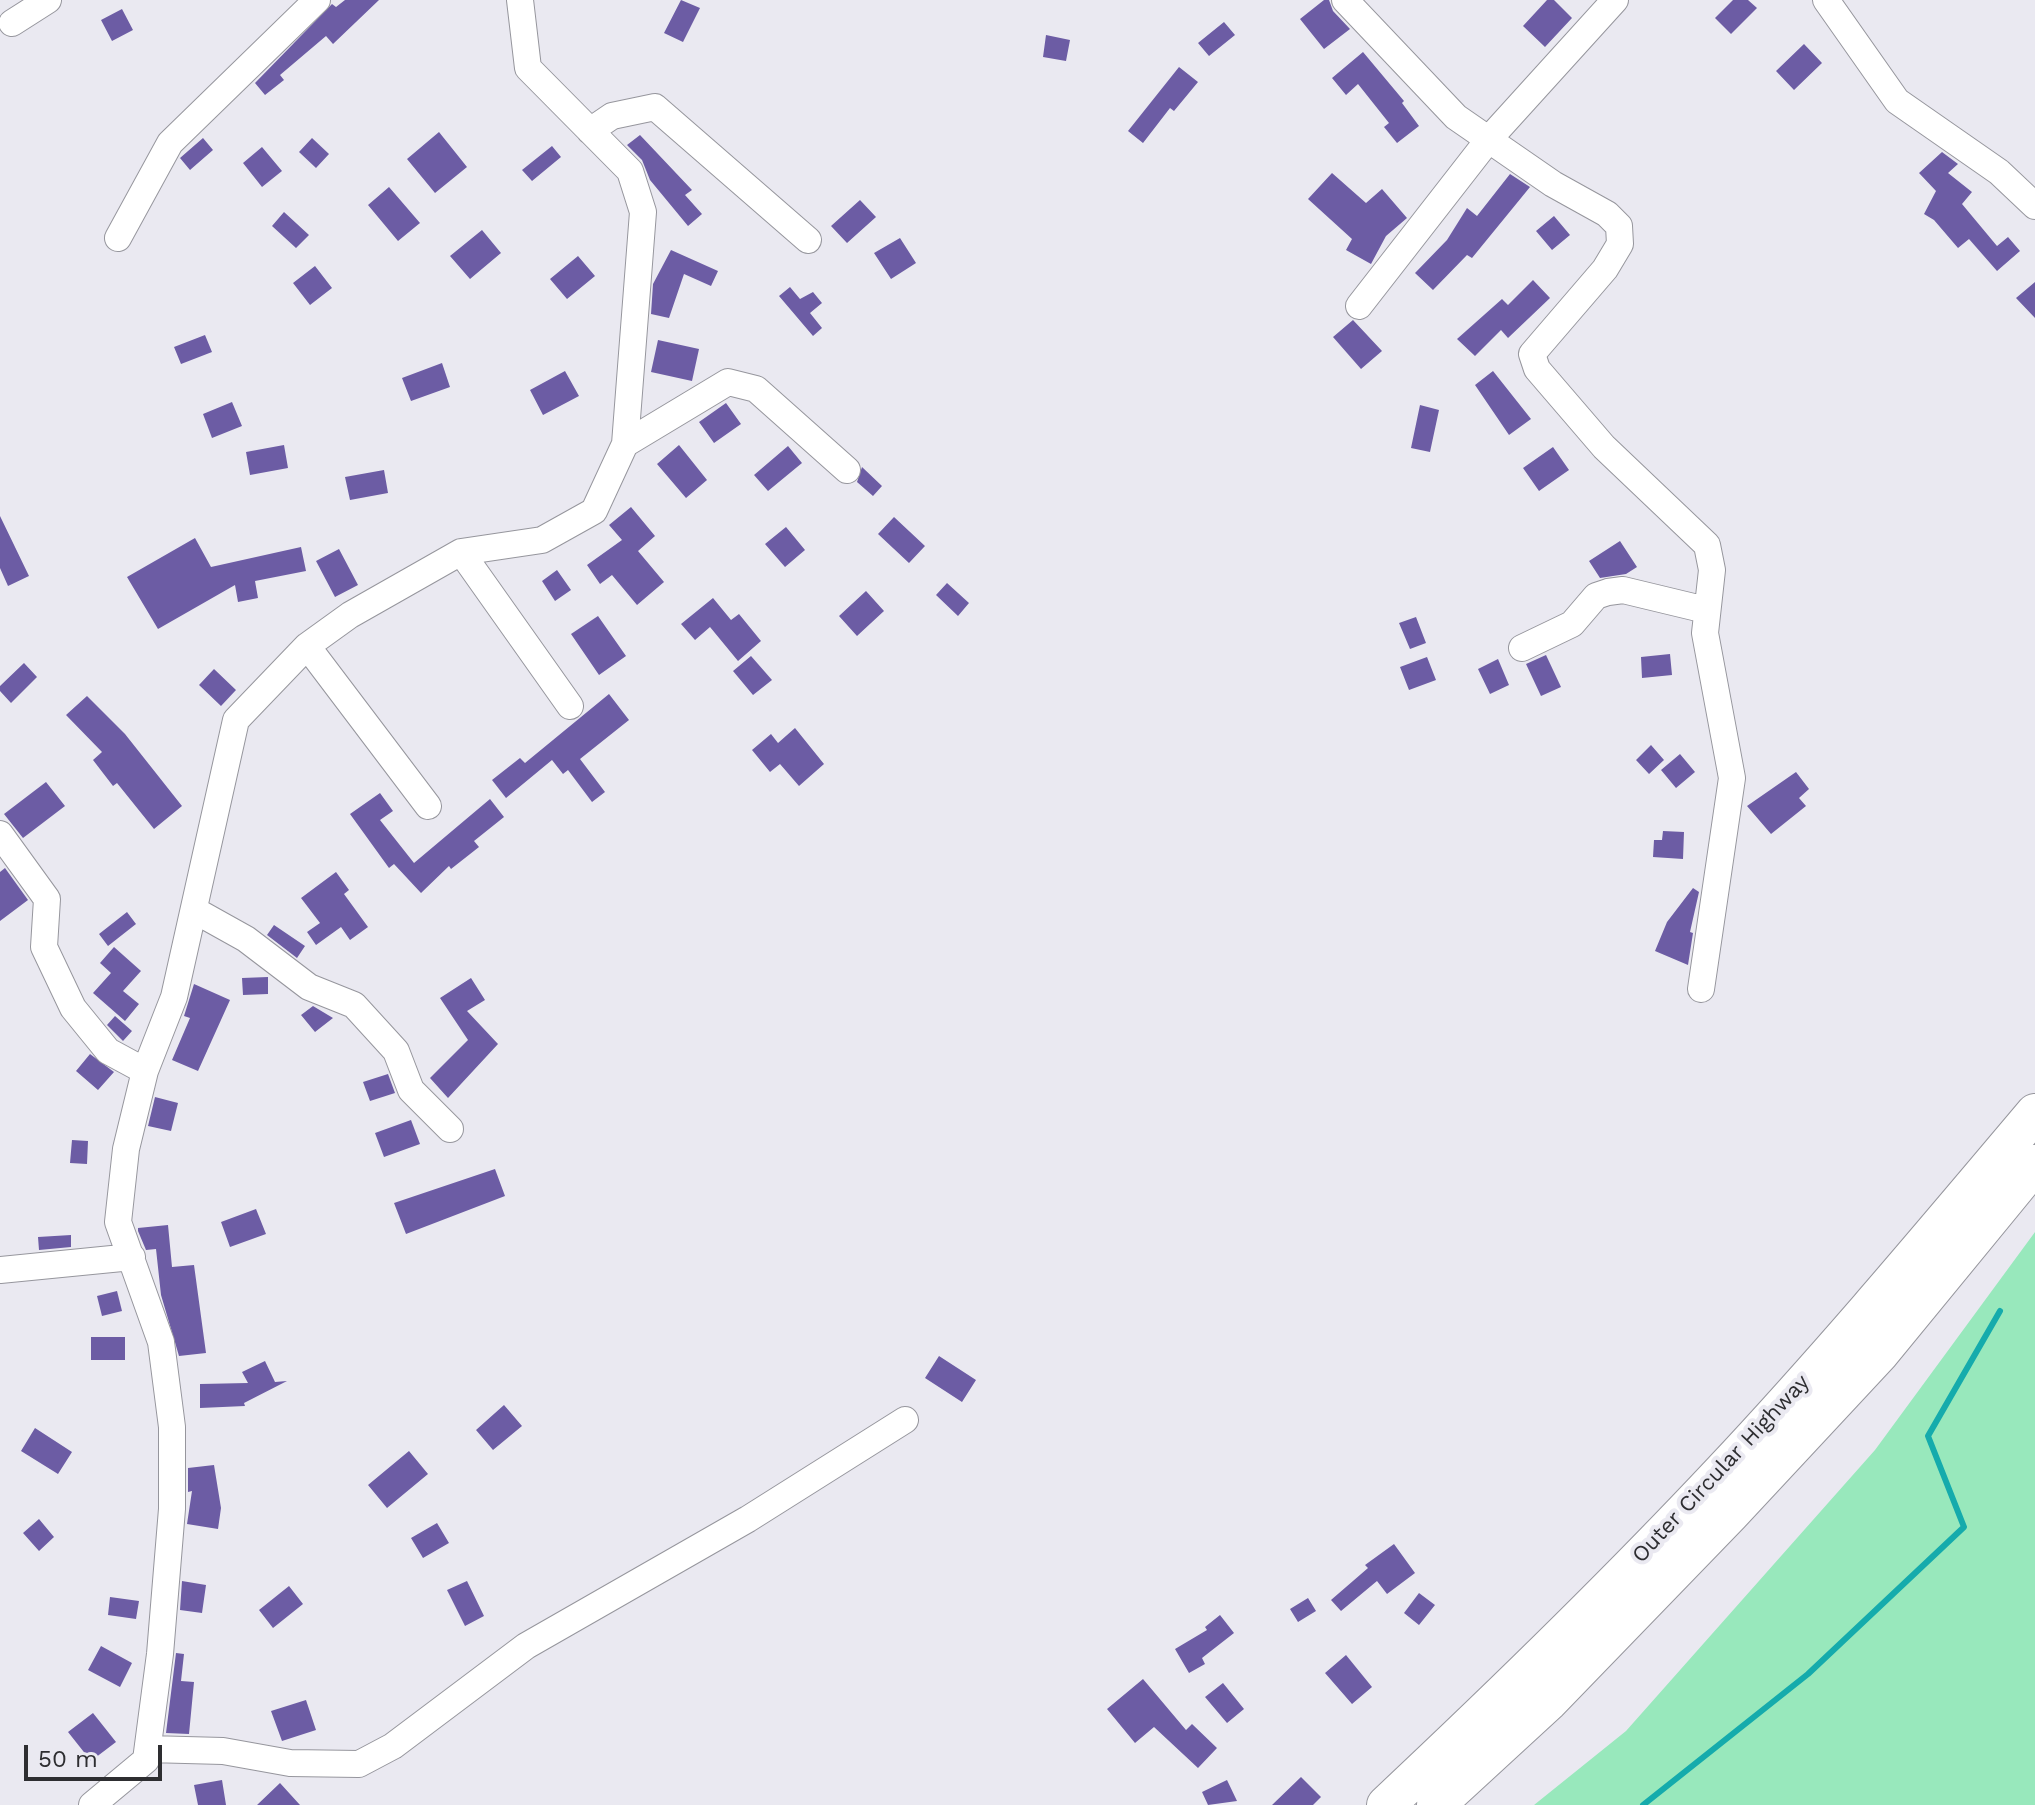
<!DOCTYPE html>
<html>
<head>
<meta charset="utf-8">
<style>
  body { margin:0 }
  #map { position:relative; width:2035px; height:1805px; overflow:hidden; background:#eae9f1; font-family:"Work Sans",sans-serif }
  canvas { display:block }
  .scale { position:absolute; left:24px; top:1745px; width:138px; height:36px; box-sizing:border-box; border:4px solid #2e2e31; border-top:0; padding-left:10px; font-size:24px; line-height:28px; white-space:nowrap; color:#2e2e31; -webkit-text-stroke:6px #eae9f1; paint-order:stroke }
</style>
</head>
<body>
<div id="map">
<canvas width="2035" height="1805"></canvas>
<div class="scale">50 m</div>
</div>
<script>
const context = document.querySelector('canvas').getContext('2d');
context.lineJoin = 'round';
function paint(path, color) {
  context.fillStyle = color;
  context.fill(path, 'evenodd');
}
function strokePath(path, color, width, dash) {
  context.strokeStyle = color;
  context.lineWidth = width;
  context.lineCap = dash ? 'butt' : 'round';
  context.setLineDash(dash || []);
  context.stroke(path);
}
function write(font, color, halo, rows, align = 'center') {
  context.font = font + ' "Work Sans",sans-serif';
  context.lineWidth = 8;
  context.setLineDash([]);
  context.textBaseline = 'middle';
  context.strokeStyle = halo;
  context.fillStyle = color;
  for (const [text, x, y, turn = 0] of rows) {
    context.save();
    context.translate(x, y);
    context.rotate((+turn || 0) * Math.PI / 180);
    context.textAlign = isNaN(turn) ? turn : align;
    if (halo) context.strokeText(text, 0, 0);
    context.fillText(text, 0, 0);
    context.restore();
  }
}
paint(new Path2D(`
  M 2035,1232 L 2035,1805 L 1534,1805 L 1626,1731 L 1875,1450 Z`), '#98e8bc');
strokePath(new Path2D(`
  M 1643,1805 L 1808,1674 L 1964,1527 L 1928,1436 L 2000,1311`), '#15abac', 6);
paint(new Path2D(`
  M 345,0 L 379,0 L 333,44 L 326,36 L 280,75 L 284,80 L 265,95 L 255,83 L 332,4 L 336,7 Z
  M 681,0 L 700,8 L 683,42 L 664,33 Z
  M 1324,0 L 1329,0 L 1333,11 L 1350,29 L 1324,49 L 1300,19 Z
  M 1547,0 L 1554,0 L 1572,18 L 1545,47 L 1523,26 Z
  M 1733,0 L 1748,0 L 1757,8 L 1731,34 L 1715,18 Z
  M 122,9 L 133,30 L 112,41 L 101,20 Z
  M 1224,22 L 1235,35 L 1209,56 L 1198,43 Z
  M 1046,35 L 1070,40 L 1066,61 L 1043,57 Z
  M 1804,44 L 1822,63 L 1794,90 L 1776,71 Z
  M 1363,52 L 1404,101 L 1402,103 L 1419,126 L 1397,143 L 1384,127 L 1389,123 L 1358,84 L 1346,95 L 1332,78 Z
  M 1179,67 L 1198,82 L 1174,111 L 1170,108 L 1143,143 L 1128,131 Z
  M 439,132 L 467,167 L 435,193 L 407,159 Z
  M 640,135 L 692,190 L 685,195 L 702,214 L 688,226 L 650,180 L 642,160 L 627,145 Z
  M 203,138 L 213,150 L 190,170 L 180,158 Z
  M 312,138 L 329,154 L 316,168 L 299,152 Z
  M 552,146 L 561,157 L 532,181 L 522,170 Z
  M 262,147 L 282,171 L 262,187 L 243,163 Z
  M 1942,152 L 1958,164 L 1948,173 L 1972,192 L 1962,204 L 1997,246 L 2008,237 L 2020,251 L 1997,271 L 1969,239 L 1958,248 L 1934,220 L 1924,214 L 1936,191 L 1919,173 Z
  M 1332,173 L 1366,203 L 1382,189 L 1407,218 L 1386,236 L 1371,264 L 1346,250 L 1352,239 L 1308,199 Z
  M 1510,174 L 1530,187 L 1472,258 L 1467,255 L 1433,290 L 1415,273 L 1447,240 L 1467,208 L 1477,216 Z
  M 389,187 L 420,223 L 398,241 L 368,205 Z
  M 860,200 L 876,217 L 847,243 L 831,226 Z
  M 284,212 L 309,235 L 296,248 L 272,226 Z
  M 1554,216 L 1570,235 L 1552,250 L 1536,231 Z
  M 482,230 L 501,253 L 470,279 L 450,256 Z
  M 900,238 L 916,263 L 891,279 L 874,253 Z
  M 671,250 L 718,271 L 711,286 L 684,274 L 669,318 L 651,314 L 653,284 Z
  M 578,256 L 595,276 L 567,299 L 550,279 Z
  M 315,266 L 332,288 L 310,305 L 293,283 Z
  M 1533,280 L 1550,298 L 1508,338 L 1501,330 L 1475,356 L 1457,339 L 1502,299 L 1508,305 Z
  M 2035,282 L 2035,318 L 2016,298 Z
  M 790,287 L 800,299 L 813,292 L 822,303 L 810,313 L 822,328 L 813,336 L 779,296 Z
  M 1353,320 L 1382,351 L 1361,369 L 1333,337 Z
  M 205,335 L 212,352 L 181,364 L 174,347 Z
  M 658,340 L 699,349 L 692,381 L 651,372 Z
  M 442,363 L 450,387 L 411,401 L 402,378 Z
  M 565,371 L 579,396 L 543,415 L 530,390 Z
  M 1493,371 L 1531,419 L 1509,435 L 1475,385 Z
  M 232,402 L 242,426 L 212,438 L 203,414 Z
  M 726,403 L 741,424 L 714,443 L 699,422 Z
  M 1420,405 L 1439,410 L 1430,452 L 1411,448 Z
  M 284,445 L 288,468 L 250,475 L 246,452 Z
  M 679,445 L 707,480 L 686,498 L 657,464 Z
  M 788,446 L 802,463 L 768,491 L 754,475 Z
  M 1553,447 L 1569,470 L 1539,491 L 1523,468 Z
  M 862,467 L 882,486 L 873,496 L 857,482 Z
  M 384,470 L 388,493 L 350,500 L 345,477 Z
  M 631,507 L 655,536 L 638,551 L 664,582 L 637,605 L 612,575 L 600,584 L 587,565 L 622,540 L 609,525 Z
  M 0,516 L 29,576 L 8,586 L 0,568 Z
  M 894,517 L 925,546 L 909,563 L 878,534 Z
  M 786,527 L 805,550 L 785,567 L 765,544 Z
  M 195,538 L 211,567 L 301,547 L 306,571 L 255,581 L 258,598 L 238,602 L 235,585 L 158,629 L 127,577 Z
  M 1620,541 L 1637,567 L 1626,574 L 1600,578 L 1589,561 Z
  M 339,549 L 358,585 L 335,597 L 316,561 Z
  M 557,570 L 571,590 L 555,601 L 542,581 Z
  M 947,583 L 969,603 L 958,616 L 936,595 Z
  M 866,591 L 884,611 L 857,636 L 839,616 Z
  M 713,598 L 731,620 L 739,614 L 761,641 L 738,661 L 710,627 L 695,640 L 681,624 Z
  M 598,616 L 626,656 L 599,675 L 571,634 Z
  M 1416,617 L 1426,643 L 1410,649 L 1399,623 Z
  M 1670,654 L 1672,675 L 1642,678 L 1641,657 Z
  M 1546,655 L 1561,687 L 1541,696 L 1526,664 Z
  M 751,656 L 772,680 L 753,695 L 733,671 Z
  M 1427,657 L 1436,680 L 1409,690 L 1400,667 Z
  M 1498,659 L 1509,685 L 1490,694 L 1478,669 Z
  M 24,663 L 37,677 L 11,703 L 0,691 L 0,686 Z
  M 214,669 L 236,690 L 221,706 L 199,685 Z
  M 609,694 L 629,720 L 580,759 L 605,792 L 592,802 L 568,770 L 563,774 L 552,760 L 506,798 L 492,780 L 520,758 L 525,763 Z
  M 87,696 L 125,734 L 182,806 L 154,829 L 117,783 L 113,786 L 93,760 L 102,752 L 66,715 Z
  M 795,728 L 824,764 L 799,786 L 780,764 L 770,772 L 752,750 L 771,734 L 778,743 Z
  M 1651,745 L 1664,760 L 1649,774 L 1636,760 Z
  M 1680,754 L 1695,772 L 1676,788 L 1661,770 Z
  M 1796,772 L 1809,789 L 1799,798 L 1806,806 L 1771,834 L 1747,806 Z
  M 46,782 L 65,806 L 23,838 L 4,814 Z
  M 380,793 L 393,811 L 380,820 L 414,863 L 490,799 L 504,817 L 474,841 L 479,847 L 451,869 L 449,866 L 421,893 L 394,864 L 389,868 L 350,814 Z
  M 1663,831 L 1684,832 L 1683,859 L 1653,857 L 1654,840 L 1662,840 Z
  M 5,868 L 28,900 L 0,921 L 0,872 Z
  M 336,872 L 349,890 L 344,894 L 368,927 L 350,940 L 341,927 L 316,945 L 307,932 L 320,923 L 301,898 Z
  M 1693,888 L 1699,892 L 1690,932 L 1693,933 L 1688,965 L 1655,951 L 1667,922 Z
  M 127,912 L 136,924 L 108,946 L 99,934 Z
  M 274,925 L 305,946 L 297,958 L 267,935 Z
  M 114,947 L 141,971 L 123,991 L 139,1004 L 125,1021 L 93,993 L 111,973 L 100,963 Z
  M 268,977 L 268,994 L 243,995 L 242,978 Z
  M 471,978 L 485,1000 L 467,1011 L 498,1044 L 448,1098 L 430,1078 L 468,1040 L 440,998 Z
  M 194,984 L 230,1000 L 198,1071 L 172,1060 L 190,1018 L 184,1016 Z
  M 313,1006 L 333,1018 L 315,1032 L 301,1015 Z
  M 115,1016 L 132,1031 L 123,1041 L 107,1025 Z
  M 90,1054 L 114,1072 L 98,1090 L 76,1071 Z
  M 388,1074 L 395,1093 L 370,1101 L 363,1082 Z
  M 155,1097 L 178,1103 L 171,1131 L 148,1126 Z
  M 411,1120 L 420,1144 L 384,1157 L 375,1133 Z
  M 72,1140 L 88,1141 L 87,1164 L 70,1163 Z
  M 495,1169 L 505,1196 L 406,1234 L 394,1203 Z
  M 256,1209 L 266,1234 L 230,1247 L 221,1222 Z
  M 168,1225 L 172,1267 L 194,1265 L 206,1353 L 179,1356 L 161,1295 L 156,1249 L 146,1250 L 138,1231 L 138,1228 Z
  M 71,1235 L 71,1247 L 39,1250 L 38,1237 Z
  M 117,1291 L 122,1311 L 102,1316 L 97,1296 Z
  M 91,1337 L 125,1337 L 125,1360 L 91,1360 Z
  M 939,1356 L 976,1380 L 962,1402 L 925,1378 Z
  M 265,1361 L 275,1382 L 287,1381 L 244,1403 L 245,1406 L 200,1408 L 200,1384 L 248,1383 L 242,1372 Z
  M 504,1405 L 522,1426 L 493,1450 L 476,1430 Z
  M 35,1428 L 72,1452 L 58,1474 L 21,1451 Z
  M 409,1451 L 428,1474 L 387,1508 L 368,1485 Z
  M 214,1465 L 221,1508 L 218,1529 L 187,1524 L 192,1491 L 188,1492 L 188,1468 Z
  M 39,1519 L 54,1537 L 39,1551 L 23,1533 Z
  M 437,1523 L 449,1543 L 423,1558 L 411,1538 Z
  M 1394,1544 L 1415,1573 L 1387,1594 L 1377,1581 L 1341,1611 L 1331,1600 L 1368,1568 L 1365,1565 Z
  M 182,1581 L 206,1585 L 202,1613 L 180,1610 Z
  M 467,1581 L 484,1616 L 465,1626 L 447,1590 Z
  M 289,1586 L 303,1604 L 273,1628 L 259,1610 Z
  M 1419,1593 L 1435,1605 L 1419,1625 L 1404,1613 Z
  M 110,1597 L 139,1601 L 136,1619 L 108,1615 Z
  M 1308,1598 L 1316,1611 L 1298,1622 L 1290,1609 Z
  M 1220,1615 L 1234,1633 L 1202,1658 L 1205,1664 L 1189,1673 L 1175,1649 L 1207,1630 L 1205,1627 Z
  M 101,1646 L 132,1663 L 120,1687 L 88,1670 Z
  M 176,1653 L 184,1654 L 181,1681 L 194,1682 L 189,1734 L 166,1733 Z
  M 1346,1655 L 1372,1687 L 1352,1704 L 1325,1673 Z
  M 1143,1679 L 1186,1730 L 1192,1724 L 1217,1748 L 1198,1768 L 1154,1727 L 1135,1743 L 1107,1709 Z
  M 1223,1683 L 1244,1709 L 1227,1723 L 1205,1697 Z
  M 306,1700 L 316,1730 L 282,1741 L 271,1711 Z
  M 93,1713 L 116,1742 L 91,1761 L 68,1732 Z
  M 1301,1777 L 1321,1797 L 1313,1805 L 1272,1805 Z
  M 222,1780 L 226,1805 L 198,1805 L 194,1785 Z
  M 1227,1780 L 1237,1801 L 1208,1805 L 1202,1792 Z
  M 280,1783 L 300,1805 L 257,1805 Z`), '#6c5ca4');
const minor = new Path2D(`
  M 1345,0 L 1456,117 L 1553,184 L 1607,214 L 1619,226 L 1620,244 L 1605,269 L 1532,354 L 1537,369 L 1604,447 L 1707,545 L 1712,570 L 1705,633 L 1732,778 L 1701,989
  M 1826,0 L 1897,101 L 1999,172 L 2035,206
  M 12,23 L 48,0
  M 590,131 L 612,116 L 655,107 L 808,240
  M 118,238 L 170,143 L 317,0
  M 1359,306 L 1489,139 L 1615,0
  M 625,444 L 728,382 L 756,389 L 847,470
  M 461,552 L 570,706
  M 307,646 L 428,806
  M 1522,648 L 1572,624 L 1596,596 L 1608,592 L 1623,590 L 1706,610
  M 0,834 L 47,899 L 44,947 L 73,1008 L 108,1051 L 145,1071
  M 194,910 L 246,939 L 309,987 L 354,1005 L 396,1051 L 411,1090 L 450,1129
  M 0,1270 L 132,1257
  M 148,1749 L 223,1751 L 290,1763 L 359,1764 L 393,1746 L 526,1646 L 748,1519 L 905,1420
  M 92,1805 L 146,1760 L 160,1654 L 172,1509 L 172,1427 L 161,1342 L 118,1222 L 126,1149 L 145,1071 L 174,997 L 236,720 L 307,646 L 350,615 L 461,552 L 542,540 L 594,511 L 625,444 L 643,212 L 630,171 L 528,68 L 520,0`);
const highway = new Path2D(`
  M 1386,1805 C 1501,1697 1613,1588 1721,1473 C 1830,1357 1932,1235 2035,1113
  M 1436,1805 L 1548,1702 L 1730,1514 L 1880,1353 L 2035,1164`);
strokePath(minor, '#96969d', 28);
strokePath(highway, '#96969d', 40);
strokePath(minor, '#fff', 26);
strokePath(highway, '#fff', 38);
write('22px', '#2e2e31', '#eae9f1', [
  ["Outer Circular Highway",1721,1469,-47]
]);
</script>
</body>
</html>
